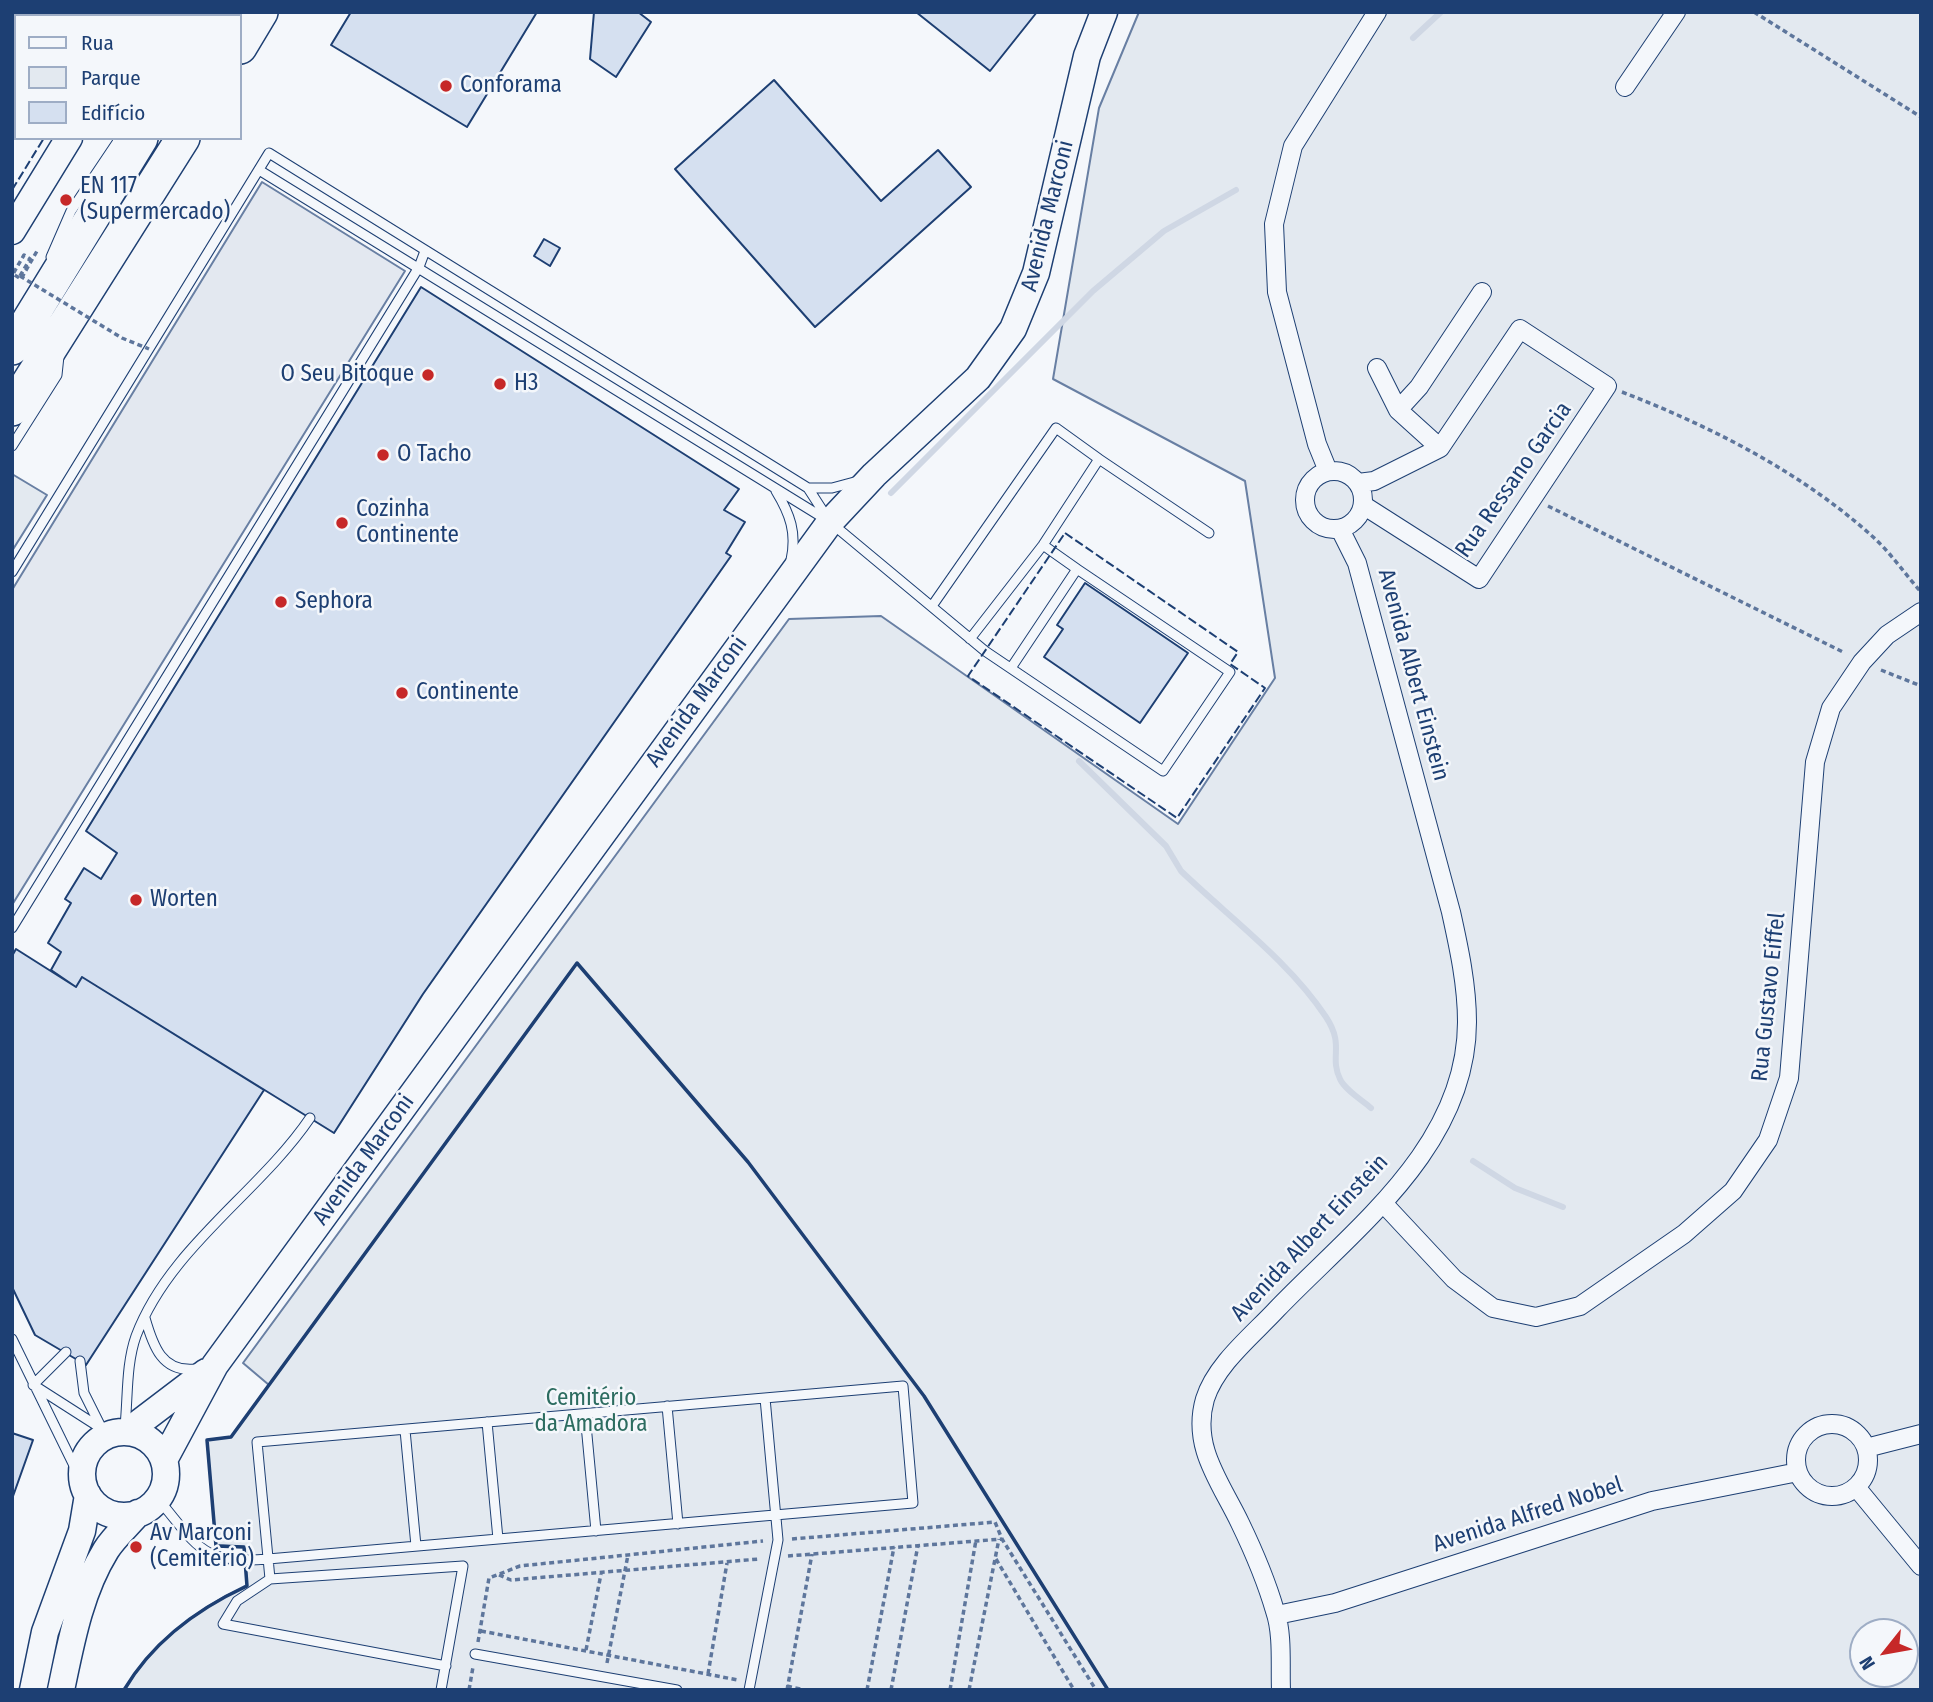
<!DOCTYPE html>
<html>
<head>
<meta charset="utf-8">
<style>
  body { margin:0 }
  #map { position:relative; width:1933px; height:1702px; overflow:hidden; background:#f4f7fb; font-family:"Fira Sans Condensed",sans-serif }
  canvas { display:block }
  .frame { position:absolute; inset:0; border:14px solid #1d3f73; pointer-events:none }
  .legend { position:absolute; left:14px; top:14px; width:228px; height:126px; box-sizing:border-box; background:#f4f7fb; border:2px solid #9eadc5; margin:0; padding:9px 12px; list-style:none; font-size:21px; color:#1d3f73 }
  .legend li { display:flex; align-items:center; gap:14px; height:35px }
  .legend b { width:35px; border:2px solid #9eadc5 }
  .north { position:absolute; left:1849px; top:1618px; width:70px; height:70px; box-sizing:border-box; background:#f4f7fb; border:2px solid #9eadc5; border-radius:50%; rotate:239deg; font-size:19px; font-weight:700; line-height:28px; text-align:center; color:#1d3f73 }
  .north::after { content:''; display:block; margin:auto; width:24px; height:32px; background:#c62828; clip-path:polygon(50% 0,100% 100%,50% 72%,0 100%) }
</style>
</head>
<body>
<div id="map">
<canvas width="1933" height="1702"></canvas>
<div class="frame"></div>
<ul class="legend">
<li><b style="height:9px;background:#f4f7fb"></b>Rua</li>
<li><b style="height:19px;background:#e3e9f0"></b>Parque</li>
<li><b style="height:19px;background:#d5e0f0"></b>Edifício</li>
</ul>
<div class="north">N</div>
</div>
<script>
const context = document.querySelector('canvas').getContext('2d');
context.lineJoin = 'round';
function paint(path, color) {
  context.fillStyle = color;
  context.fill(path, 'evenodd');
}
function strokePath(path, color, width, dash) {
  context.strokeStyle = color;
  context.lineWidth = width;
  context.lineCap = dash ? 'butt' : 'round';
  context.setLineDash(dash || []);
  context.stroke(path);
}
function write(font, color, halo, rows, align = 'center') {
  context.font = font + ' "Fira Sans Condensed",sans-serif';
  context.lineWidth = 5;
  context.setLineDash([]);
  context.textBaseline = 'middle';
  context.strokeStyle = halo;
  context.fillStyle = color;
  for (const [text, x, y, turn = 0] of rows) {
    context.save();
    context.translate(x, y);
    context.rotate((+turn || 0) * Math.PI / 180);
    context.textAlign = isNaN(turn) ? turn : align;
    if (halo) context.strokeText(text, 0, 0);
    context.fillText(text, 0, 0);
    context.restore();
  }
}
const green = new Path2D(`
  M 1139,12 L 1921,12 L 1921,1690 L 124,1690 C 153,1641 197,1609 247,1585 L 244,1547 L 216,1545 L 207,1440 L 231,1437 L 269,1385 L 243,1363 L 789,619 L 881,616 L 1178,824 L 1275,678 L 1245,481 L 1053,379 L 1099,108 ZM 1863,1632 L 1905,1632 L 1905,1674 L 1863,1674 Z
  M 12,474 L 47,495 L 12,551 Z`);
paint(green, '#e3e9f0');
strokePath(green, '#687fa3', 2);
const parking = new Path2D(`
  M 262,182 L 405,271 L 12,905 L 12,590 Z`);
paint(parking, '#e3e8f0');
strokePath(parking, '#687fa3', 2);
strokePath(new Path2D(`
  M 1413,38 L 1441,12
  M 891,493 L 1093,291 L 1164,231 L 1236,190
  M 1079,761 L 1166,846 L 1181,871 C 1230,918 1289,961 1326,1017 C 1345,1046 1329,1056 1340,1079 C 1345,1090 1362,1100 1371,1108
  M 1473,1161 L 1515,1188 L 1563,1207`), '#cfd7e4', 6);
const building = new Path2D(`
  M 351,12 L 537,12 L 467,127 L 331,45 Z
  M 594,12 L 638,12 L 651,22 L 616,77 L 590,59 Z
  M 916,12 L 1037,12 L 990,71 Z
  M 12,48 L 16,48 L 16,117 L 12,124 Z
  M 774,80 L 881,201 L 938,150 L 971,187 L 815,327 L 675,169 Z
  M 544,239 L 560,248 L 550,266 L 534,256 Z
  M 421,287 L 739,489 L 724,510 L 745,522 L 726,553 L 731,556 L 423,994 L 334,1133 L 82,977 L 76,987 L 51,970 L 61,952 L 48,943 L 71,903 L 65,899 L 84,868 L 101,879 L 117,853 L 86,831 Z
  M 1085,583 L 1188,653 L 1140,723 L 1044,657 L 1063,629 L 1057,625 Z
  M 16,949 L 76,987 L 82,977 L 264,1090 L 86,1365 L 35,1335 L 12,1287 L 12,956 Z
  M 12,1433 L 33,1440 L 12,1499 Z`);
paint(building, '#d5e0f0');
strokePath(building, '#1d3f73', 2);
const lane = new Path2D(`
  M 259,170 L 830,522 L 985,651 L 1163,771 L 1230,672 L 1077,569 L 1011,668
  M 51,257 L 71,211 L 120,138
  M 12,446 L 57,375 L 59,356
  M 1099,459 L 1209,533
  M 808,488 L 832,488 L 858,481
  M 776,491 C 790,514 797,533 791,560
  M 1043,545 L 1077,569
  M 12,572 L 269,153 L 808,488 L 828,519
  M 932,606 L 1056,428 L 1099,459 L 1043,545 L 970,639
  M 12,928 L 419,267 L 425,251
  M 145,1318 C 153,1346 162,1373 196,1369
  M 12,1339 L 85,1488
  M 80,1361 L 84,1393 L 101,1427
  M 33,1385 L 66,1352
  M 35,1386 L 110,1434
  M 667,1406 L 678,1524
  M 585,1414 L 596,1531
  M 487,1422 L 498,1539
  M 125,1426 C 128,1397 126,1364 136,1336 C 169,1248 259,1193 310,1118
  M 405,1430 L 416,1546
  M 158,1499 C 198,1546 201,1565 268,1559 L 913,1503 L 903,1386 L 257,1442 L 270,1579
  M 475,1654 L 677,1690
  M 441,1690 L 463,1566 L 270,1579 L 237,1601 L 223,1624 L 446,1666
  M 749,1690 L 778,1540 L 765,1398`);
const street = new Path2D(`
  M 1625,87 L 1676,12
  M 1377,368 L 1398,410 L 1440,448
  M 1398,410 L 1419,387 L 1482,292
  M 1328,471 L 1317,444 L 1277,292 L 1274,224 L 1293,146 L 1377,12
  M1305 500a29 29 0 1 1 58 0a29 29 0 1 1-58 0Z
  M 1358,483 L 1374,481 L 1440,448 L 1520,329 L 1607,386 L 1479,579 L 1363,505
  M 1383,1203 L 1454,1279 L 1493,1308 L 1536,1317 L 1580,1306 L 1684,1234 L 1733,1191 L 1768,1140 L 1789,1078 L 1815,762 L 1831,708 L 1862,662 L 1887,635 L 1921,612
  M1796 1460a36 36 0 1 1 72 0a36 36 0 1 1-72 0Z
  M 1866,1448 L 1921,1434
  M 1856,1487 L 1921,1566
  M 1277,1615 L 1335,1603 L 1652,1501 L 1798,1472
  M 1281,1690 C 1280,1665 1283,1634 1275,1611 C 1266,1580 1254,1552 1240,1523 C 1221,1483 1191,1447 1205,1399 C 1216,1364 1253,1335 1277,1309 C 1355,1228 1467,1146 1467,1022 C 1467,985 1459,948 1451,912 L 1357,563 L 1340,529`);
const secondary = new Path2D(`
  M 142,16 L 144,12
  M 12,231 L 69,138
  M 127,1432 L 206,1372
  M82 1474a42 42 0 1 1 84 0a42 42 0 1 1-84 0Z
  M 164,1460 L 215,1365 L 830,522 L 874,475 L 978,378 L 1013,329 L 1036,273 L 1087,56 L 1104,12
  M 33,1690 L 45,1632 L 82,1531 L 88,1495
  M 61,1690 C 71,1642 80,1592 106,1550 C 114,1537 128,1525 138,1513`);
const highway = new Path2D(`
  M 216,16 L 219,12
  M 240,47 L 261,12
  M 12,348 L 141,138
  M 12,409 L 183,138`);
strokePath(lane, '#1d3f73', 11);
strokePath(street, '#1d3f73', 20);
strokePath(secondary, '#1d3f73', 29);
strokePath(highway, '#1d3f73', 36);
strokePath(new Path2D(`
  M 1754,12 L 1921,117
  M 20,276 L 30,259 L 24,255 L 13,274 L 21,279 L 37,251
  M 1622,392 C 1710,426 1801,472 1872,536 C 1890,552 1905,574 1921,592
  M 1548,506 L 1845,653
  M 1881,670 L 1921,686
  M 792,1539 L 995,1522 L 1002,1539 L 1096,1690
  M 788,1556 L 1002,1539
  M 996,1559 L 1074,1690
  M 499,1575 L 511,1580 L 759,1559
  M 481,1631 L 738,1680
  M 478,1642 L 489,1578 L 520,1566 L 763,1541
  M 586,1650 L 601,1574
  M 607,1663 L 628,1555
  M 708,1674 L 727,1563
  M 787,1686 L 805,1690
  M 469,1690 L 473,1667
  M 787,1690 L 812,1554
  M 867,1690 L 894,1547
  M 891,1690 L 918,1545
  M 950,1690 L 976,1540
  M 969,1690 L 999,1539`), '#5e769c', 3.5, [5, 3.5]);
strokePath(lane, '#f4f7fb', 9);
strokePath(street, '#f4f7fb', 18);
strokePath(secondary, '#f4f7fb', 26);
strokePath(highway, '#f4f7fb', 33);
strokePath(new Path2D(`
  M 20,276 L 122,338 L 149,349`), '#5e769c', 3.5, [5, 3.5]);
strokePath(new Path2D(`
  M 118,16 L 120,12
  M 12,29 L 16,31
  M 12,190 L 44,138
  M 1065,533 L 1238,652 L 1230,664 L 1265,688 L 1177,818 L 968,676 Z`), '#1d3f73', 2, [9, 3.5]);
strokePath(new Path2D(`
  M 124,1690 C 153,1641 197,1609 247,1586 L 244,1547 L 216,1546 L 207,1440 L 231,1437 L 577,963 L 748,1162 L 924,1396 L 1108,1690`), '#1d3f73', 3.5);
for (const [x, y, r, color] of [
  [446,86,7,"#c62828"],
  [66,200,7,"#c62828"],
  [428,375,7,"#c62828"],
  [500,384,7,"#c62828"],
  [383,455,7,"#c62828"],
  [342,523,7,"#c62828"],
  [281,602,7,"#c62828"],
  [402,693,7,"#c62828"],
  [136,900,7,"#c62828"],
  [136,1547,7,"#c62828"]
]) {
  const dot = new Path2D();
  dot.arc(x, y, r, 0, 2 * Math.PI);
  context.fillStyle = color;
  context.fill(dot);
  strokePath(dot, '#f4f7fb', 2.5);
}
write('23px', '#1d3f73', '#f4f7fb', [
  ["Conforama",460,86],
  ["EN 117",80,187],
  ["(Supermercado)",80,213],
  ["O Seu Bitoque",414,375,"right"],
  ["H3",514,384],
  ["O Tacho",397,455],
  ["Cozinha",356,510],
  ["Continente",356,536],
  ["Sephora",295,602],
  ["Continente",416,693],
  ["Worten",150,900],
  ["Av Marconi",150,1534],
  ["(Cemitério)",150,1560]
], 'left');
write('23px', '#1d3f73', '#f4f7fb', [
  ["Avenida Marconi",1048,216,-76],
  ["Rua Ressano Garcia",1514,480,-55],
  ["Avenida Albert Einstein",1413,675,75],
  ["Avenida Marconi",697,702,-54],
  ["Rua Gustavo Eiffel",1769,997,-84],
  ["Avenida Marconi",364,1160,-54],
  ["Avenida Albert Einstein",1310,1238,-47],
  ["Avenida Alfred Nobel",1528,1515,-18]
]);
write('23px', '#2c6c60', '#f4f7fb', [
  ["Cemitério",591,1399],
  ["da Amadora",591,1425]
]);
</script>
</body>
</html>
